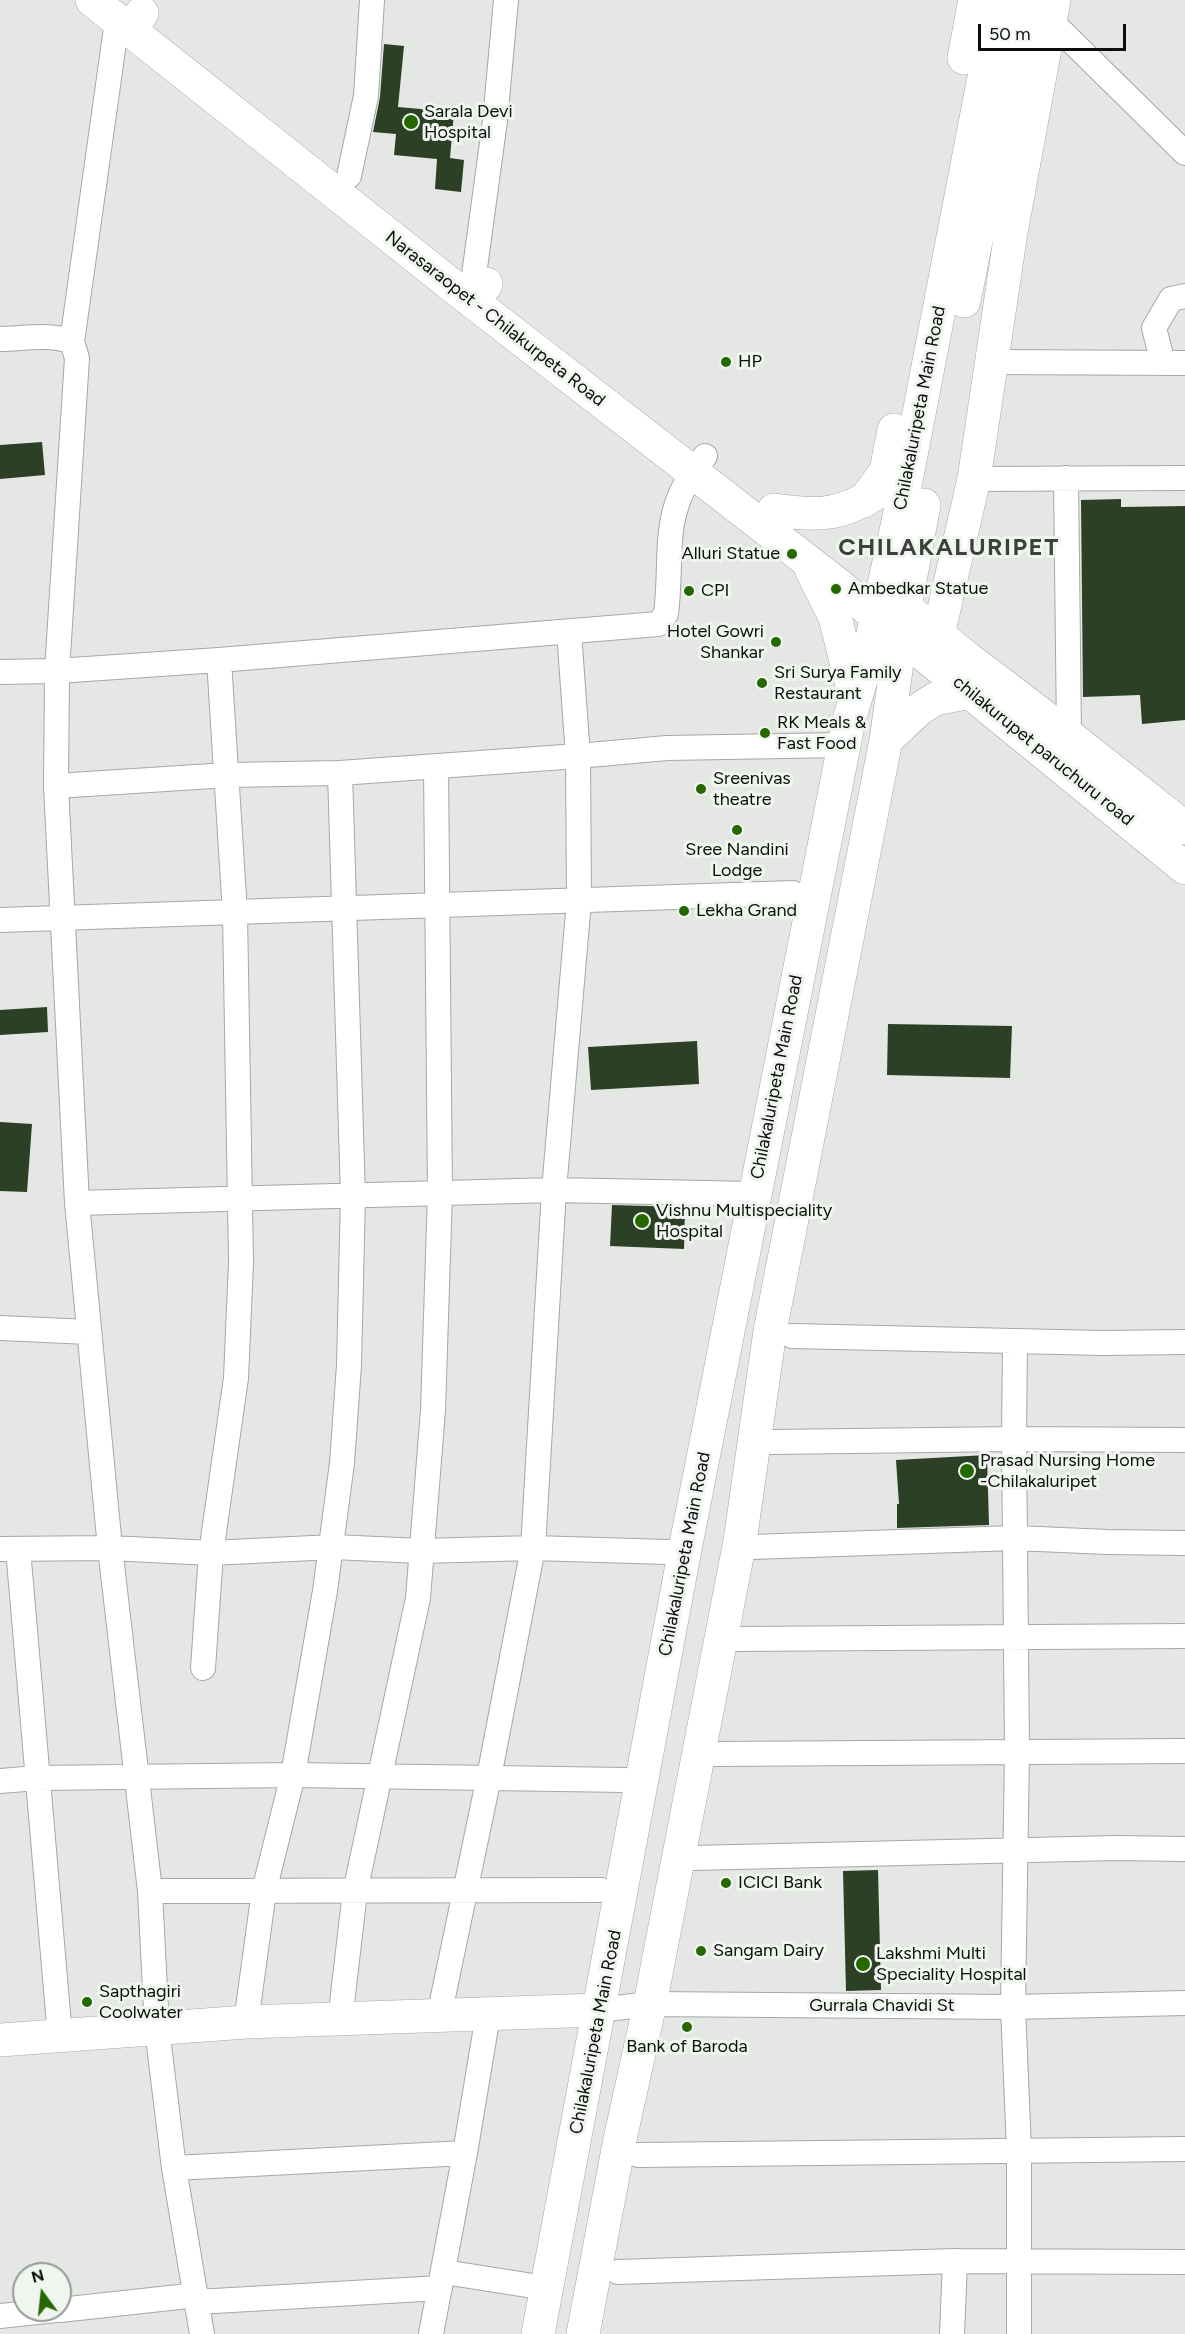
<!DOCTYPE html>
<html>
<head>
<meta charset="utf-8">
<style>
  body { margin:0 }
  #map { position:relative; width:1185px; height:2334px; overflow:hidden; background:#e4e7e3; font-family:Figtree,sans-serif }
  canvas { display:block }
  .north { position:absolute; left:12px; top:2262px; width:60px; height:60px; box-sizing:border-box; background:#f1f5f0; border:2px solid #959995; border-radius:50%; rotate:345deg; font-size:16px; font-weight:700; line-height:24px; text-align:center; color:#0c0e0c }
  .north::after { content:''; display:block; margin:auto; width:21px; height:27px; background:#256800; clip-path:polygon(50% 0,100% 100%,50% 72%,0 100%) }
  .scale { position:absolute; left:978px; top:24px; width:148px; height:27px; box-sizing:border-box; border:3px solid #0c0e0c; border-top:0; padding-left:8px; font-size:18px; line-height:21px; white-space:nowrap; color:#0c0e0c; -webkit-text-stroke:4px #f1f5f0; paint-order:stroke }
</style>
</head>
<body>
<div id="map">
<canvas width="1185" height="2334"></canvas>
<div class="north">N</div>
<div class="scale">50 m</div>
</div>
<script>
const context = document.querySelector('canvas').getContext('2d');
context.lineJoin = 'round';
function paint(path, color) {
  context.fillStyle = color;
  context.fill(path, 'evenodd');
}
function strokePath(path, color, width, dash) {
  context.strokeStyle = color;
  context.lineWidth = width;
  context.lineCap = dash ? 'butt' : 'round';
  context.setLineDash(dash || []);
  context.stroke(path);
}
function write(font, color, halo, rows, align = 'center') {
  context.font = font + ' Figtree,sans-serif';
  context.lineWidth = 6;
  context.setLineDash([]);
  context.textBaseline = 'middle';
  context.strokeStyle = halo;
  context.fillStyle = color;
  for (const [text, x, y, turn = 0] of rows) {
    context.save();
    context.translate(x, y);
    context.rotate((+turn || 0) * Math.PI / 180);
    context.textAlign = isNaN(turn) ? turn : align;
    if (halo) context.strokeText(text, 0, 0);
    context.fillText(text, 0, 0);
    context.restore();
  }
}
paint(new Path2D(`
  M 384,44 L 404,46 L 398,107 L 454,112 L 450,158 L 464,160 L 461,192 L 435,189 L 437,159 L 394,155 L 396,134 L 373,132 L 380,97 Z
  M 42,442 L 45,475 L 0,479 L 0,445 Z
  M 1121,499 L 1121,507 L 1185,506 L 1185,720 L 1142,724 L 1140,695 L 1083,697 L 1081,500 Z
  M 47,1007 L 48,1032 L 0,1035 L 0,1010 Z
  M 888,1024 L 1012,1026 L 1010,1078 L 887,1075 Z
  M 697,1041 L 699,1084 L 591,1090 L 588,1047 Z
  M 0,1122 L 32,1124 L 27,1192 L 0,1191 Z
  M 612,1205 L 685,1207 L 684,1249 L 610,1246 Z
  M 987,1455 L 989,1525 L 897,1528 L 897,1504 L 899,1504 L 896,1460 Z
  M 878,1870 L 881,1990 L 846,1991 L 843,1871 Z`), '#2c4026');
const street = new Path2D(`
  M 1050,20 L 1185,153
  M 117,21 L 72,342 L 77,358 L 57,671 L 56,786 L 77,1203 L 110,1548 L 150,1891 L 157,2029 L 174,2168 L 202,2334
  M 349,176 L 366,96 L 372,0
  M 474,275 L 495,121 L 506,0
  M 0,339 C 23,339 51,333 72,342
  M 991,362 L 1185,363
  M 1163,363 L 1154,328 L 1171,299 L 1185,296
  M 1066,478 L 1069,735
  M 974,479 L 1185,478
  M 0,672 L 57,671 L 219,660 L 658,624 L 666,614 C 674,549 658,512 705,456
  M 56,786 L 228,775 L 340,773 L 578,756 L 667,748 L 843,745
  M 0,920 L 793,893
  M 77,1203 L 554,1190 L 754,1194
  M 0,1328 L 89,1332
  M 792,1336 L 1103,1343 L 1185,1342
  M 1015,1341 L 1014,1439 L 1017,1751 L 1013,2007 L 1019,2149 L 1019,2334
  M 771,1442 L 1014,1439 L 1185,1440
  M 752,1547 L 1015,1538 L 1108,1542 L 1185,1543
  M 0,1549 L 110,1548 L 211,1553 L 333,1547 L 421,1551 L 533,1548 L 668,1552
  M 18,1549 L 60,2036
  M 734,1639 L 1185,1636
  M 203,1668 L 211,1553 L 236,1378 L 241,1262 L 235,913 L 219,660
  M 714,1754 L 1185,1751
  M 0,1781 L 37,1778 L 293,1775 L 625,1780
  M 693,1858 L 1115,1848 L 1185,1849
  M 150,1891 L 601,1890
  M 599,2010 L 650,2004 L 1013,2007 L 1185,2003
  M 439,2016 L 489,1777 L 533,1548 L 554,1190 L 579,901 L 578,756 L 569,632
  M 340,2020 L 355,1892 L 418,1598 L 433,1410 L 440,1193 L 436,766
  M 246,2022 L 264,1891 L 293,1775 L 325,1591 L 342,1463 L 349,1365 L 353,1196 L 340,773
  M 638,2155 L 1185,2149
  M 174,2168 L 465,2153
  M 444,2272 L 533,2286
  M 618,2272 L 955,2261 L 1185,2262
  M 197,2302 L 440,2288
  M 60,2310 L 197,2295
  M 0,2316 L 56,2310
  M 431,2334 L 465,2153 L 488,2015
  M 952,2334 L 955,2261`);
const secondary = new Path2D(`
  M 92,0 L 473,302 L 836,583 L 1185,868
  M 964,58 L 975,0
  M 964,301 L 1024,0
  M 864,501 L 886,471 L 894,430
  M 774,510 C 822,517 842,515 883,489
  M 811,569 L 835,617 L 855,697
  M 890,599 C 920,616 944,641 971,661 C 1043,715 1114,771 1185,828
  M 941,622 L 974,479 L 1011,232 L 1054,0
  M 886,740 L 918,710 L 935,699 L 970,692
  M 0,2040 L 246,2022 L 599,2010
  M 538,2334 L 685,1549 L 849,720 L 867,660 L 898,522 L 999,0
  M 583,2334 L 620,2139 L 650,2004 L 740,1541 L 770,1331 L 886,740 L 905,607 L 924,505`);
const highway = new Path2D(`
  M 129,31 L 142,13
  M 473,302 L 486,284`);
strokePath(street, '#a5a8a4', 26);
strokePath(secondary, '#a5a8a4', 34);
strokePath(highway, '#a5a8a4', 34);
strokePath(street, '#fff', 24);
strokePath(secondary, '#fff', 33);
strokePath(highway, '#fff', 33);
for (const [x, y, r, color] of [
  [411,122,8,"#256800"],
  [726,362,6,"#256800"],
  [792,554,6,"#256800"],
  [836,589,6,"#256800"],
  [689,591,6,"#256800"],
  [776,642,6,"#256800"],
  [762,683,6,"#256800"],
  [765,733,6,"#256800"],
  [701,789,6,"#256800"],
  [737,830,6,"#256800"],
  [684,911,6,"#256800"],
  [642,1221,8,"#256800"],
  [967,1471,8,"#256800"],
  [726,1883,6,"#256800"],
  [701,1951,6,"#256800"],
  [863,1964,8,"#256800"],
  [87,2002,6,"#256800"],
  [687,2027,6,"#256800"]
]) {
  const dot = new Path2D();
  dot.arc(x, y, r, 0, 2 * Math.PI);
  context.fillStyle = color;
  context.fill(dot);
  strokePath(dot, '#f1f5f0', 2);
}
write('18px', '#0c0e0c', '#f1f5f0', [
  ["Sarala Devi",424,112],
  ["Hospital",424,133],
  ["HP",738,362],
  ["Alluri Statue",780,554,"right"],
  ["Ambedkar Statue",848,589],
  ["CPI",701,591],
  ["Hotel Gowri",764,632,"right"],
  ["Shankar",764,653,"right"],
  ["Sri Surya Family",774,673],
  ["Restaurant",774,694],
  ["RK Meals &",777,723],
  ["Fast Food",777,744],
  ["Sreenivas",713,779],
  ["theatre",713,800],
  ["Sree Nandini",737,850,"center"],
  ["Lodge",737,871,"center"],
  ["Lekha Grand",696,911],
  ["Vishnu Multispeciality",656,1211],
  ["Hospital",656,1232],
  ["Prasad Nursing Home",980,1461],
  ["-Chilakaluripet",980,1482],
  ["ICICI Bank",738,1883],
  ["Sangam Dairy",713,1951],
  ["Lakshmi Multi",876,1954],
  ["Speciality Hospital",876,1975],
  ["Sapthagiri",99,1992],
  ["Coolwater",99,2013],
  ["Bank of Baroda",687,2047,"center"]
], 'left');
write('18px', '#0c0e0c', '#f1f5f0', [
  ["Narasaraopet - Chilakurpeta Road",495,319,38],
  ["Chilakaluripeta Main Road",920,408,-79],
  ["chilakurupet paruchuru road",1043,751,39],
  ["Chilakaluripeta Main Road",777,1077,-79],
  ["Chilakaluripeta Main Road",685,1554,-79],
  ["Gurrala Chavidi St",882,2006],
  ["Chilakaluripeta Main Road",596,2032,-79]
]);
context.letterSpacing = '1.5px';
write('bold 24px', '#3d403c', '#f1f5f0', [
  ["CHILAKALURIPET",949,548]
]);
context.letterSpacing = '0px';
</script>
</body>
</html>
